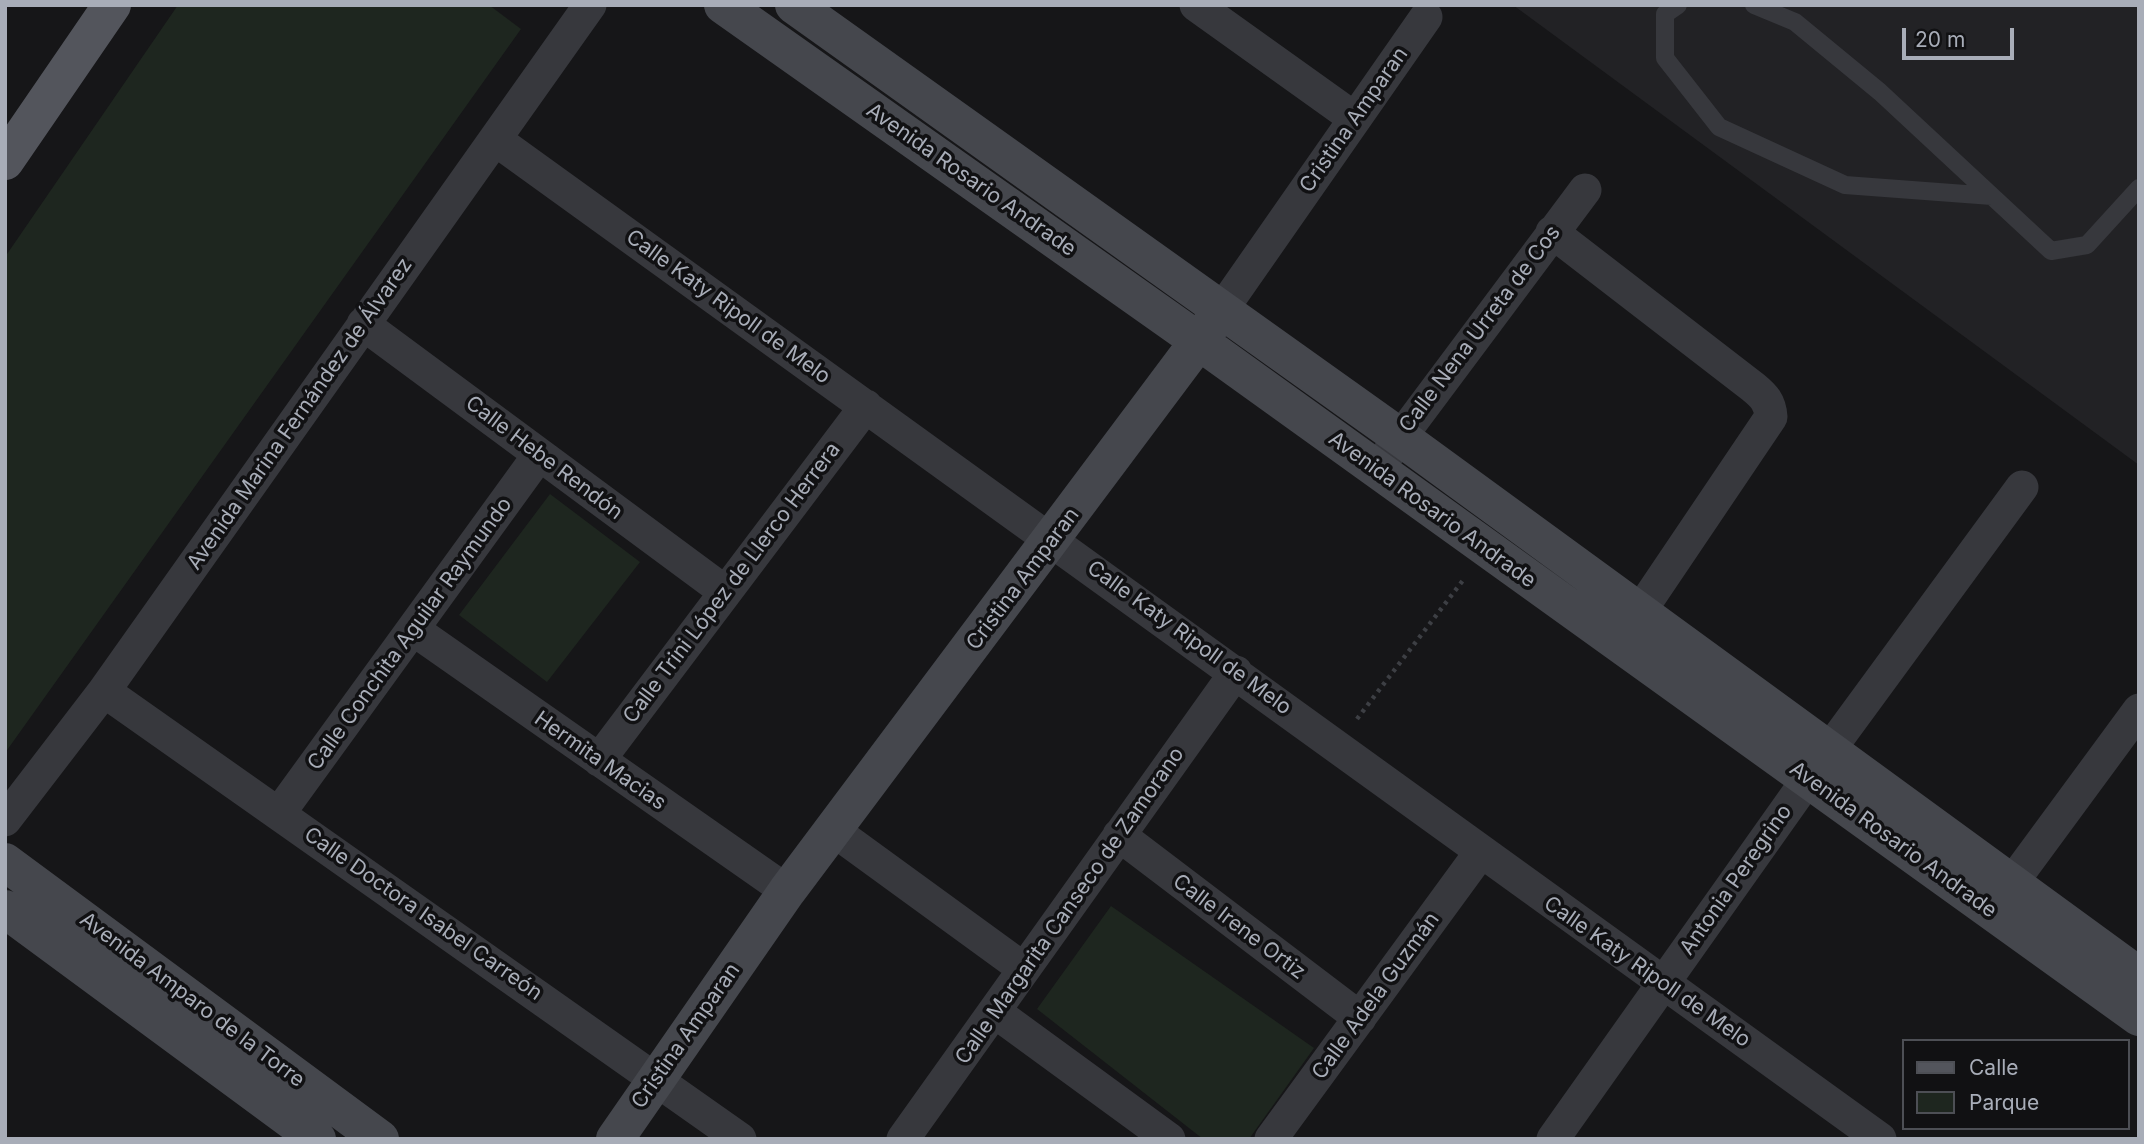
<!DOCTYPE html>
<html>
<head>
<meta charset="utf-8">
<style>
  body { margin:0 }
  #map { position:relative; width:2144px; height:1144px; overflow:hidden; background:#161618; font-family:Inter,sans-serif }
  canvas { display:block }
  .frame { position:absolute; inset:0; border:7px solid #a8adb8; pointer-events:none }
  .legend { position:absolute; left:1902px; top:1039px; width:228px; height:91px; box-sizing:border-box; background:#111113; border:2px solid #4d4f55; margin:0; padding:9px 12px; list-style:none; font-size:21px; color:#a8adb8 }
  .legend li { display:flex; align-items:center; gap:14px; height:35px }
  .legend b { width:35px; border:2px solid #4d4f55 }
  .scale { position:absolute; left:1902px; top:28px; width:112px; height:32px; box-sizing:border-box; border:4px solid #a8adb8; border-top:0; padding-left:9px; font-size:21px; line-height:24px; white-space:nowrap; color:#a8adb8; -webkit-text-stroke:5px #111113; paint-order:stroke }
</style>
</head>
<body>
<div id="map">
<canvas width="2144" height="1144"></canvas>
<div class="frame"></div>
<ul class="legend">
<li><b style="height:9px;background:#53555c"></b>Calle</li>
<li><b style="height:19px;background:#1e261f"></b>Parque</li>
</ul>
<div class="scale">20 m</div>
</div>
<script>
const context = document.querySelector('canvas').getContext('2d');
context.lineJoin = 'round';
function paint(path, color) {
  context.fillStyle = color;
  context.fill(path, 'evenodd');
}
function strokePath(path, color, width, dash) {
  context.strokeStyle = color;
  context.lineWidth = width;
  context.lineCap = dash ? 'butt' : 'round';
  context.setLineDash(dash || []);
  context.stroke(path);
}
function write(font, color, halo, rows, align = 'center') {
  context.font = font + ' Inter,sans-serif';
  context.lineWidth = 7;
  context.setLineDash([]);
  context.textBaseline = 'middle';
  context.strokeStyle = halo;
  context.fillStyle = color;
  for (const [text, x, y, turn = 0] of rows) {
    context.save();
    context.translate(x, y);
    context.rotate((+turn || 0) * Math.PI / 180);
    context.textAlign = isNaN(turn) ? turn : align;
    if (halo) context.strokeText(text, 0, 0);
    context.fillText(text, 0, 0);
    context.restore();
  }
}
paint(new Path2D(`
  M 1513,5 L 2139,5 L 2139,465 Z`), '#222225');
paint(new Path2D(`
  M 178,5 L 489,5 L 521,29 L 5,753 L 5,257 Z
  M 550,494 L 640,562 L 547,682 L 459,615 Z
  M 1111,906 L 1314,1048 L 1249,1139 L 1203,1139 L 1037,1009 Z`), '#1e261f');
strokePath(new Path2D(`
  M 1357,719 L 1464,579`), '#3d3f44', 4.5, [3.5, 5]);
strokePath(new Path2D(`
  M 1678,5 L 1665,14 L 1665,58 L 1719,127 L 1845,185 L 1992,196
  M 1754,5 L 1795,22 L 1880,92 L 2051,251 L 2087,245 L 2139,188`), '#37383d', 18);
strokePath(new Path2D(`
  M 1196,5 L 1354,118
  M 496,140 L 1880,1139
  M 1552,232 L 1753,387 C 1764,396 1770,402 1771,417 L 1626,632
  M 1221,311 L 1426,17
  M 363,324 L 724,591
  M 1376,470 L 1585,190
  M 414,630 L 787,891
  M 104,691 L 740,1139
  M 599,760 L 866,406
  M 280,812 L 539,455
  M 5,820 L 104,691 L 590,5
  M 833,830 L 1024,969
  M 1119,835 L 1360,1018
  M 1997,903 L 2139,710
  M 995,1012 L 1169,1139
  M 903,1139 L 1236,672
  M 1271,1139 L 1480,853
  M 1553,1139 L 1808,779 L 2022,487`), '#37383d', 33);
strokePath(new Path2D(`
  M 723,5 L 1200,342 L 2139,1017
  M 794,5 L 1400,437 L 2139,976
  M 5,862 L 380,1139
  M 5,909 L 317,1139
  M 615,1139 L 787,891 L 1213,322`), '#45474d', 38);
strokePath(new Path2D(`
  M 5,161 L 112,5`), '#53555c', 38);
write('21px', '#a8adb8', '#111113', [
  ["Cristina Amparan",1354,120,-55],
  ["Avenida Rosario Andrade",971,180,35],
  ["Calle Katy Ripoll de Melo",728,307,36],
  ["Calle Nena Urreta de Cos",1480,329,-53],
  ["Avenida Marina Fernández de Álvarez",300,414,-55],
  ["Calle Hebe Rendón",544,458,37],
  ["Avenida Rosario Andrade",1432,510,36],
  ["Cristina Amparan",1023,579,-53],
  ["Calle Trini López de Llerco Herrera",732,583,-53],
  ["Calle Conchita Aguilar Raymundo",410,634,-54],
  ["Calle Katy Ripoll de Melo",1189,638,36],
  ["Hermita Macias",600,761,35],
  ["Avenida Rosario Andrade",1893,840,36],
  ["Antonia Peregrino",1736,880,-55],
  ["Calle Margarita Canseco de Zamorano",1070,906,-55],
  ["Calle Doctora Isabel Carreón",423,914,35],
  ["Calle Irene Ortiz",1239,927,37],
  ["Calle Katy Ripoll de Melo",1647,972,35],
  ["Calle Adela Guzmán",1376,996,-54],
  ["Avenida Amparo de la Torre",192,1000,37],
  ["Cristina Amparan",686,1036,-55]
]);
</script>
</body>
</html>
